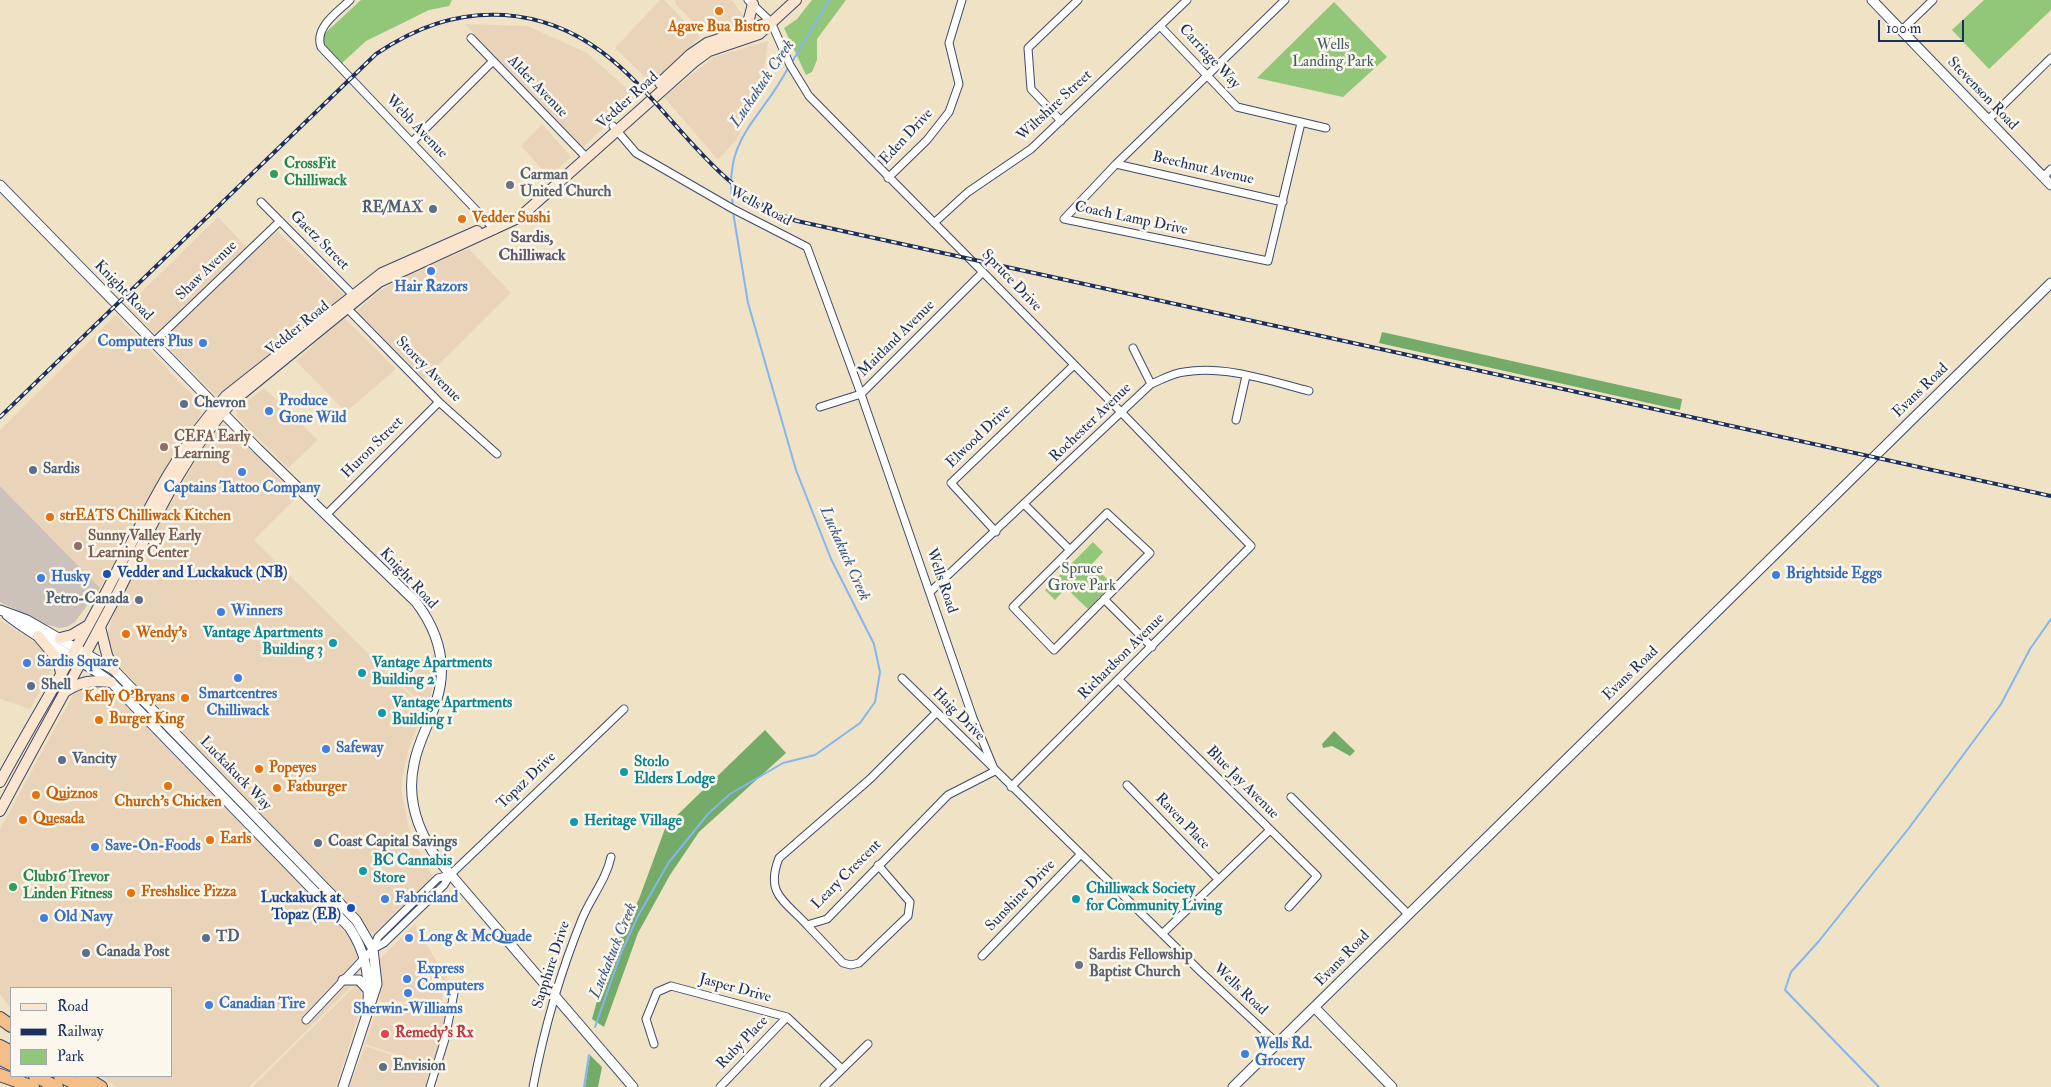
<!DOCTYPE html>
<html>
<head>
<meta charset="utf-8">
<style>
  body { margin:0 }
  #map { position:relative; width:2051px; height:1087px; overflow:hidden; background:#f0e2c5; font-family:"IM FELL Double Pica",serif }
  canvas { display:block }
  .legend { position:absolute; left:10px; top:987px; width:162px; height:90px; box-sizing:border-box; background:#fbf7ec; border:1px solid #a1a7b3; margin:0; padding:6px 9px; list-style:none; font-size:15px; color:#1b2f5e }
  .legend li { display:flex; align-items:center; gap:10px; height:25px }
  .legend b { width:25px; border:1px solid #a1a7b3 }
  .scale { position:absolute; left:1878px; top:20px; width:86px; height:22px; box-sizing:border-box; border:2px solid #1b2f5e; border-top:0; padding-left:6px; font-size:15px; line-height:18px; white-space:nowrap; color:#1b2f5e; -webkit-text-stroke:4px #fbf7ec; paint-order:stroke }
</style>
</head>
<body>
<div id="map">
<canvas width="2051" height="1087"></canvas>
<ul class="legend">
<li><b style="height:6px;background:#fbe5cf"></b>Road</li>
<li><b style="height:6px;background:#1b2f5e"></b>Railway</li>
<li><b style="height:14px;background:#92c678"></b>Park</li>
</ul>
<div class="scale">100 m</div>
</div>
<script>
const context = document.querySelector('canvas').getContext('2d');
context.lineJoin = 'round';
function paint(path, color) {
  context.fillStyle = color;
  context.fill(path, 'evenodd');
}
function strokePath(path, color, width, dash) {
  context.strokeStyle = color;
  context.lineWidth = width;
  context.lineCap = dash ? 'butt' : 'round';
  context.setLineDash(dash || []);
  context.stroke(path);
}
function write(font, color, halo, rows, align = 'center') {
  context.font = font + ' "IM FELL Double Pica",serif';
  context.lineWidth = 5;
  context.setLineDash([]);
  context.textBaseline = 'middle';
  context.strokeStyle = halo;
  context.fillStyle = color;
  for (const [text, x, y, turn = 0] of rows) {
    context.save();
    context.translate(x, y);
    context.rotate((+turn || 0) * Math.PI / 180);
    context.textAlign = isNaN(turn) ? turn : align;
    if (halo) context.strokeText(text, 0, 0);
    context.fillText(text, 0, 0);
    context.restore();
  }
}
paint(new Path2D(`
  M 660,0 L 664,0 L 700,37 L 651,83 L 615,48 Z
  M 675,0 L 729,0 L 733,1 L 743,16 L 736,25 L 706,34 L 676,5 Z
  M 465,24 L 528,26 L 587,53 L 636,97 L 583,147 Z
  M 768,41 L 762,82 L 737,139 L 718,160 L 664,97 L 714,57 Z
  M 542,124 L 571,157 L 549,177 L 521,146 Z
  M 218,217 L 252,253 L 277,231 L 344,295 L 216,396 L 127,306 Z
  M 469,249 L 511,293 L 424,379 L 357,311 L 378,292 L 408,275 Z
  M 116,315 L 200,403 L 202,408 L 201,414 L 179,446 L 142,510 L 100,588 L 0,486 L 0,430 Z
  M 344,318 L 396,369 L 346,412 L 296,361 Z
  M 264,388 L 318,440 L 288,468 L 238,418 L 236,410 Z
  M 225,424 L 297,497 L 254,540 L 425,710 L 409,747 L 402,779 L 402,794 L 410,833 L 432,876 L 427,884 L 373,934 L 120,667 L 106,638 L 116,608 L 154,531 L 217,425 Z
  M 0,620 L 47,650 L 53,659 L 54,666 L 30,709 L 0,699 Z
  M 434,655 L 436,674 L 427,708 L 398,681 L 417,662 Z
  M 98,682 L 116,692 L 338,923 L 355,946 L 361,969 L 353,985 L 249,1087 L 117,1087 L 100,1076 L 171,1076 L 171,988 L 11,988 L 11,1009 L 0,994 L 0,829 L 78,686 Z
  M 415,924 L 449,983 L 444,989 L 442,1000 L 380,1002 L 380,959 Z
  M 356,985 L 361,990 L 361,1006 L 336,1087 L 252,1087 Z
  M 448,1002 L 446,1020 L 432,1066 L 365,1044 L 379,1005 Z
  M 365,1046 L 430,1068 L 425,1087 L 349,1087 Z`), '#ead4b9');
paint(new Path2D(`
  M 0,486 L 100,588 L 75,622 L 67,627 L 59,628 L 45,624 L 0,602 Z`), '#ccc2b9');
paint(new Path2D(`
  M 361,0 L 452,0 L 449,6 L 429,10 L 366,41 L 342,63 L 324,45 L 323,35 Z
  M 812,0 L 846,0 L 817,39 L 817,60 L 812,72 L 806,75 L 784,28 L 797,19 Z
  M 1984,0 L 2051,0 L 2051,10 L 1989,69 L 1952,30 Z
  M 1334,2 L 1387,57 L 1343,97 L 1257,78 Z
  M 1093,542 L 1103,552 L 1092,564 L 1112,584 L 1088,609 L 1066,588 L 1055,600 L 1045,590 Z`), '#92c678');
paint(new Path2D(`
  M 1382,332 L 1682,399 L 1680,410 L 1379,343 Z
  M 765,730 L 786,753 L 699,832 L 670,875 L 638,933 L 604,1027 L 592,1019 L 610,954 L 639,899 L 666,826 Z
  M 1334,731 L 1355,751 L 1350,756 L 1332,746 L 1323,748 L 1322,744 Z
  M 590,1055 L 602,1067 L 598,1087 L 585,1087 Z`), '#75ab68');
strokePath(new Path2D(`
  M 792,62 L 829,0
  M 733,207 C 722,137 760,122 788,68
  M 595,1027 L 621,953 L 638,916 L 669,862 L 708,814 L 730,794 L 783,763 L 815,755 L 860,723 L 875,702 L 880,672 L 874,644 L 831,559 L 796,470 L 748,303 L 733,212
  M 584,1087 L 589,1055
  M 1879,1087 L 1785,990 L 1791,972 L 1819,941 L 1909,828 L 2001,704 L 2030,649 L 2051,619`), '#83b6f0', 2);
const minor = new Path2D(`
  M 350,0 C 338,12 314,27 321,47 L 495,230
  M 748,0 L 771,22 L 790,65 L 809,96 L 1121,412 L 1251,546 L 1011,787
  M 1285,0 L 1116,164 L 1064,219 L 1268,261 L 1301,123
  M 1160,26 L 1237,107 L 1326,128
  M 1902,30 L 1933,0
  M 471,38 L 583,154
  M 1988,120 L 2051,58
  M 1061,121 L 1031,89 L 1028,48 L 1078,0
  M 613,126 L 636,153 L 733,209 L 807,247 L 861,394 L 973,718 L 995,771
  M 412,142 L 493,61
  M 1116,164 L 1283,202
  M 2043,177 L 2051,169
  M 888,178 L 927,140 L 949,112 L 959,84 L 949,43 L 962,0
  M 261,202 L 356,298
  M 934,223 L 968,192 L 1031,149 L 1187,0
  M 345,306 L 439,402 L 497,454
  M 154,342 L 280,221
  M 1133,348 L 1151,384
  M 820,407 L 861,394 L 983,272
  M 1236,420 L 1246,376
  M 1025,505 L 1070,550
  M 1107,513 L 1150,553 L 1054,650 L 1013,607 Z
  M 326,515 L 439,402
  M 996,532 L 951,483 L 1074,365
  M 930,592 L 1151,384 C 1161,380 1173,373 1184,372 C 1225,365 1270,381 1309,391
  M 1104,599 L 1152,647
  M 902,678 L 1201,972 L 1278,1044
  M 1119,680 L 1317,876 L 1289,907
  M 936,713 L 870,779 L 779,858 C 765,894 784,900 807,925 L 827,919 L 948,795 L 995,771
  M 1127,785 L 1217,878
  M 1291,797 L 1407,913
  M 807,925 L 843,963 L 851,965 L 859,963 L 908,916 L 910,902 L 878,865
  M 1162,934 L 1270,830
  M 373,949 L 378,937 L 438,878 L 450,875
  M 982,956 L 1080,855
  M 306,1020 L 373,949 L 384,943 L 444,885 L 450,875 L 624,709
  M 654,1044 L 646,1019 L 657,992 L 671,986 L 787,1017 L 842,1069
  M 430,1087 L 445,1039 L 454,993
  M 533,1087 C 544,1029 560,973 582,919 C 591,897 606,880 611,857
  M 720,1087 L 787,1017
  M 824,1087 L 868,1044`);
const tertiary = new Path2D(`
  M 1872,0 L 2051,185
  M 0,185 L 258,449 L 416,602 C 438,631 448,663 437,699 C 431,721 418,741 414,764 C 406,800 418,832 439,861 L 633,1087
  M 0,610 L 27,620 L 114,670 L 356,920 L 373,949 L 377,984 L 343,1087
  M 7,615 C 39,641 78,657 111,682 L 349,927 C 366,952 369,974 368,1004
  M 343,980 L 359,980 L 369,991
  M 1315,1008 L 1392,1087
  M 1233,1087 L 2051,283`);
const secondary = new Path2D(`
  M 746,30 L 753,4
  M 660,83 L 691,54 L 707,43 L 771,22
  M 100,627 L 107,655 L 114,670
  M 38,636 L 58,660 L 61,673
  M 60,638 L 72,635 L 87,626
  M 66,691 C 81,681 93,680 111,682
  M 0,782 C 33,721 70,662 102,600 C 139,530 171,455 226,396 L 382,273 L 477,231
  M 0,811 C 37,741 76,673 112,604 C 149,534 178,460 232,402 L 379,282 L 520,217 L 694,62 L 709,51 L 759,34 L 796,0`);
const motorway = new Path2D(`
  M 0,1018 L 11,1026
  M 0,1046 L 11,1052
  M 0,1059 L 11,1064
  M 0,1075 L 33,1087
  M 35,1076 L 57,1087
  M 60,1076 L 83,1087
  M 83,1076 L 101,1087`);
strokePath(minor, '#3b4a6d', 9);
strokePath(tertiary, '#3b4a6d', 11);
strokePath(secondary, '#3b4a6d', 12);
strokePath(motorway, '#3b4a6d', 14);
strokePath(minor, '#fff', 7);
strokePath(tertiary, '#fff', 9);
strokePath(secondary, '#fbe5cf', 10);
strokePath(motorway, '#f6be87', 12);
const rail = new Path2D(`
  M 0,417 L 376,54 C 415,28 456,12 504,15 C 646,25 676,179 797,221 L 2051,496`);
strokePath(rail, '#1b2f5e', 4);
strokePath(rail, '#fbf7ec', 2, [5.5]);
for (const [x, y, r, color] of [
  [719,11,5,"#e8710a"],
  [274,174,5,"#2e9e5b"],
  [510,185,5,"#6b7280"],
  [433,209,5,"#5c6f8a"],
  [462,219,5,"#e8710a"],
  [431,271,5,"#3f7fe0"],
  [203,343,5,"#3f7fe0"],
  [184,404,5,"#5c6f8a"],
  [269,411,5,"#3f7fe0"],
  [164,447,5,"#8d6e63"],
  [33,470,5,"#5c6f8a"],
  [242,472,5,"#3f7fe0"],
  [50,517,5,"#e8710a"],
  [78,546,5,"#8d6e63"],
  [107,574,5,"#1a4fb4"],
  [1776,575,5,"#3f7fe0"],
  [41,578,5,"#3f7fe0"],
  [139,600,5,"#5c6f8a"],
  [221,612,5,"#3f7fe0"],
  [126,634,5,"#e8710a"],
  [333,643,5,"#0f9aa8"],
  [27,663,5,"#3f7fe0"],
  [362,673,5,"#0f9aa8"],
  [238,678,5,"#3f7fe0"],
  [31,686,5,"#5c6f8a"],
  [185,698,5,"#e8710a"],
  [382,713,5,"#0f9aa8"],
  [99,720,5,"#e8710a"],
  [326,749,5,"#3f7fe0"],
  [62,760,5,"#5c6f8a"],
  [259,769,5,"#e8710a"],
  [624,772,5,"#0f9aa8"],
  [168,786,5,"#e8710a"],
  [277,788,5,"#e8710a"],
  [36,795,5,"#e8710a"],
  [23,820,5,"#e8710a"],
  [574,822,5,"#0f9aa8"],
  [210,840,5,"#e8710a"],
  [318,843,5,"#5c6f8a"],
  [95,847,5,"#3f7fe0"],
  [363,871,5,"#0f9aa8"],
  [13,887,5,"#2e9e5b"],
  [131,893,5,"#e8710a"],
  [385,899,5,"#3f7fe0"],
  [1076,899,5,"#0f9aa8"],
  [351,908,5,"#1a4fb4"],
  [44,918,5,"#3f7fe0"],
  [206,938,5,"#5c6f8a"],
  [409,938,5,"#3f7fe0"],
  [86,953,5,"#5c6f8a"],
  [1079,965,5,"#6b7280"],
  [407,979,5,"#3f7fe0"],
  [408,993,5,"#3f7fe0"],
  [209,1005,5,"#3f7fe0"],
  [385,1034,5,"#e0444e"],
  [1245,1054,5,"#3f7fe0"],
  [383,1067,5,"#5c6f8a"]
]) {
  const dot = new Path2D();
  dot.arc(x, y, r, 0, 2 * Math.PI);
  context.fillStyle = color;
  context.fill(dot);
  strokePath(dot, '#fbf7ec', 2);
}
write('bold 15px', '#c56008', '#fbf7ec', [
  ["Agave Bua Bistro",719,28,"center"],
  ["Vedder Sushi",472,219],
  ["strEATS Chilliwack Kitchen",60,517],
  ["Wendy's",136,634],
  ["Kelly O'Bryans",175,698,"right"],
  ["Burger King",109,720],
  ["Popeyes",269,769],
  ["Fatburger",287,788],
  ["Quiznos",46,795],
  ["Church's Chicken",168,803,"center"],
  ["Quesada",33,820],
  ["Earls",220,840],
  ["Freshslice Pizza",141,893]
], 'left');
write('15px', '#3f5c66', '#fbf7ec', [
  ["Wells",1333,46],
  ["Landing Park",1333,63],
  ["Spruce",1082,570],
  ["Grove Park",1082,587]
]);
write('15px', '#1b2f5e', '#fbf7ec', [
  ["Carriage Way",1209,57,47],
  ["Alder Avenue",537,87,46],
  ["Stevenson Road",1982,94,46],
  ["Vedder Road",628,101,-42],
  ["Wiltshire Street",1055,106,-43],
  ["Webb Avenue",416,127,46],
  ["Eden Drive",907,137,-47],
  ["Beechnut Avenue",1203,169,13],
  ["Wells Road",760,207,28],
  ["Coach Lamp Drive",1131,219,12],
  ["Gaetz Street",319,241,45],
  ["Shaw Avenue",207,271,-44],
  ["Spruce Drive",1011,281,46],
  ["Knight Road",123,291,46],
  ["Vedder Road",298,329,-39],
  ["Maitland Avenue",897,339,-45],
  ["Storey Avenue",428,370,45],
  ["Evans Road",1921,391,-44],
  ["Rochester Avenue",1091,423,-44],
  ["Elwood Drive",979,437,-44],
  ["Huron Street",373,448,-45],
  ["Knight Road",408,579,47],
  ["Wells Road",941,581,71],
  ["Richardson Avenue",1122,657,-45],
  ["Evans Road",1631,674,-44],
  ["Haig Drive",958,715,45],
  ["Luckakuck Way",235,774,46],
  ["Topaz Drive",527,781,-44],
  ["Blue Jay Avenue",1242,783,45],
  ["Raven Place",1182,822,46],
  ["Leary Crescent",847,875,-45],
  ["Sunshine Drive",1021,896,-46],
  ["Evans Road",1343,959,-46],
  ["Sapphire Drive",552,965,-72],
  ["Jasper Drive",735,989,15],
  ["Wells Road",1240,990,43],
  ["Ruby Place",743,1043,-46]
]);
write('bold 15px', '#27864d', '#fbf7ec', [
  ["CrossFit",284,165],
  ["Chilliwack",284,182],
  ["Club16 Trevor",23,878],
  ["Linden Fitness",23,895]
], 'left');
write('bold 15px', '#5b616d', '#fbf7ec', [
  ["Carman",520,176],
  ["United Church",520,193],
  ["Sardis Fellowship",1089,956],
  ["Baptist Church",1089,973]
], 'left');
write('bold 15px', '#4e5e75', '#fbf7ec', [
  ["RE/MAX",423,209,"right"],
  ["Chevron",194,404],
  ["Sardis",43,470],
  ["Petro-Canada",129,600,"right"],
  ["Shell",41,686],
  ["Vancity",72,760],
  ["Coast Capital Savings",328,843],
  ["TD",216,938],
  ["Canada Post",96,953],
  ["Envision",393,1067]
], 'left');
write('bold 15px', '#366cbe', '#fbf7ec', [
  ["Hair Razors",431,288,"center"],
  ["Computers Plus",193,343,"right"],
  ["Produce",279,402],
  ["Gone Wild",279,419],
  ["Captains Tattoo Company",242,489,"center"],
  ["Brightside Eggs",1786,575],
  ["Husky",51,578],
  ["Winners",231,612],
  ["Sardis Square",37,663],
  ["Smartcentres",238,695,"center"],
  ["Chilliwack",238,712,"center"],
  ["Safeway",336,749],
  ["Save-On-Foods",105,847],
  ["Fabricland",395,899],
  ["Old Navy",54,918],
  ["Long & McQuade",419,938],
  ["Express",417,970],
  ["Computers",417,987],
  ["Canadian Tire",219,1005],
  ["Sherwin-Williams",408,1010,"center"],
  ["Wells Rd.",1255,1045],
  ["Grocery",1255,1062]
], 'left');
write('bold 15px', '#785e54', '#fbf7ec', [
  ["CEFA Early",174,438],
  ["Learning",174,455],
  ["Sunny Valley Early",88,537],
  ["Learning Center",88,554]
], 'left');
write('bold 15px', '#164399', '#fbf7ec', [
  ["Vedder and Luckakuck (NB)",117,574],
  ["Luckakuck at",341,899,"right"],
  ["Topaz (EB)",341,916,"right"]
], 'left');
write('bold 15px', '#0d838f', '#fbf7ec', [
  ["Vantage Apartments",323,634,"right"],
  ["Building 3",323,651,"right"],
  ["Vantage Apartments",372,664],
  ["Building 2",372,681],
  ["Vantage Apartments",392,704],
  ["Building 1",392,721],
  ["Sto:lo",634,763],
  ["Elders Lodge",634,780],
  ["Heritage Village",584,822],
  ["BC Cannabis",373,862],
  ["Store",373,879],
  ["Chilliwack Society",1086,890],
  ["for Community Living",1086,907]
], 'left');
write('bold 15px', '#be3a42', '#fbf7ec', [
  ["Remedy's Rx",395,1034]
], 'left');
write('italic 16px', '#3a588a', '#fbf7ec', [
  ["Luckakuck Creek",763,84,-56],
  ["Luckakuck Creek",844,554,66],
  ["Luckakuck Creek",614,951,-68]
]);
write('bold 16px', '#5e576e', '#fbf7ec', [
  ["Sardis,",532,239],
  ["Chilliwack",532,257]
]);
</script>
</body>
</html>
